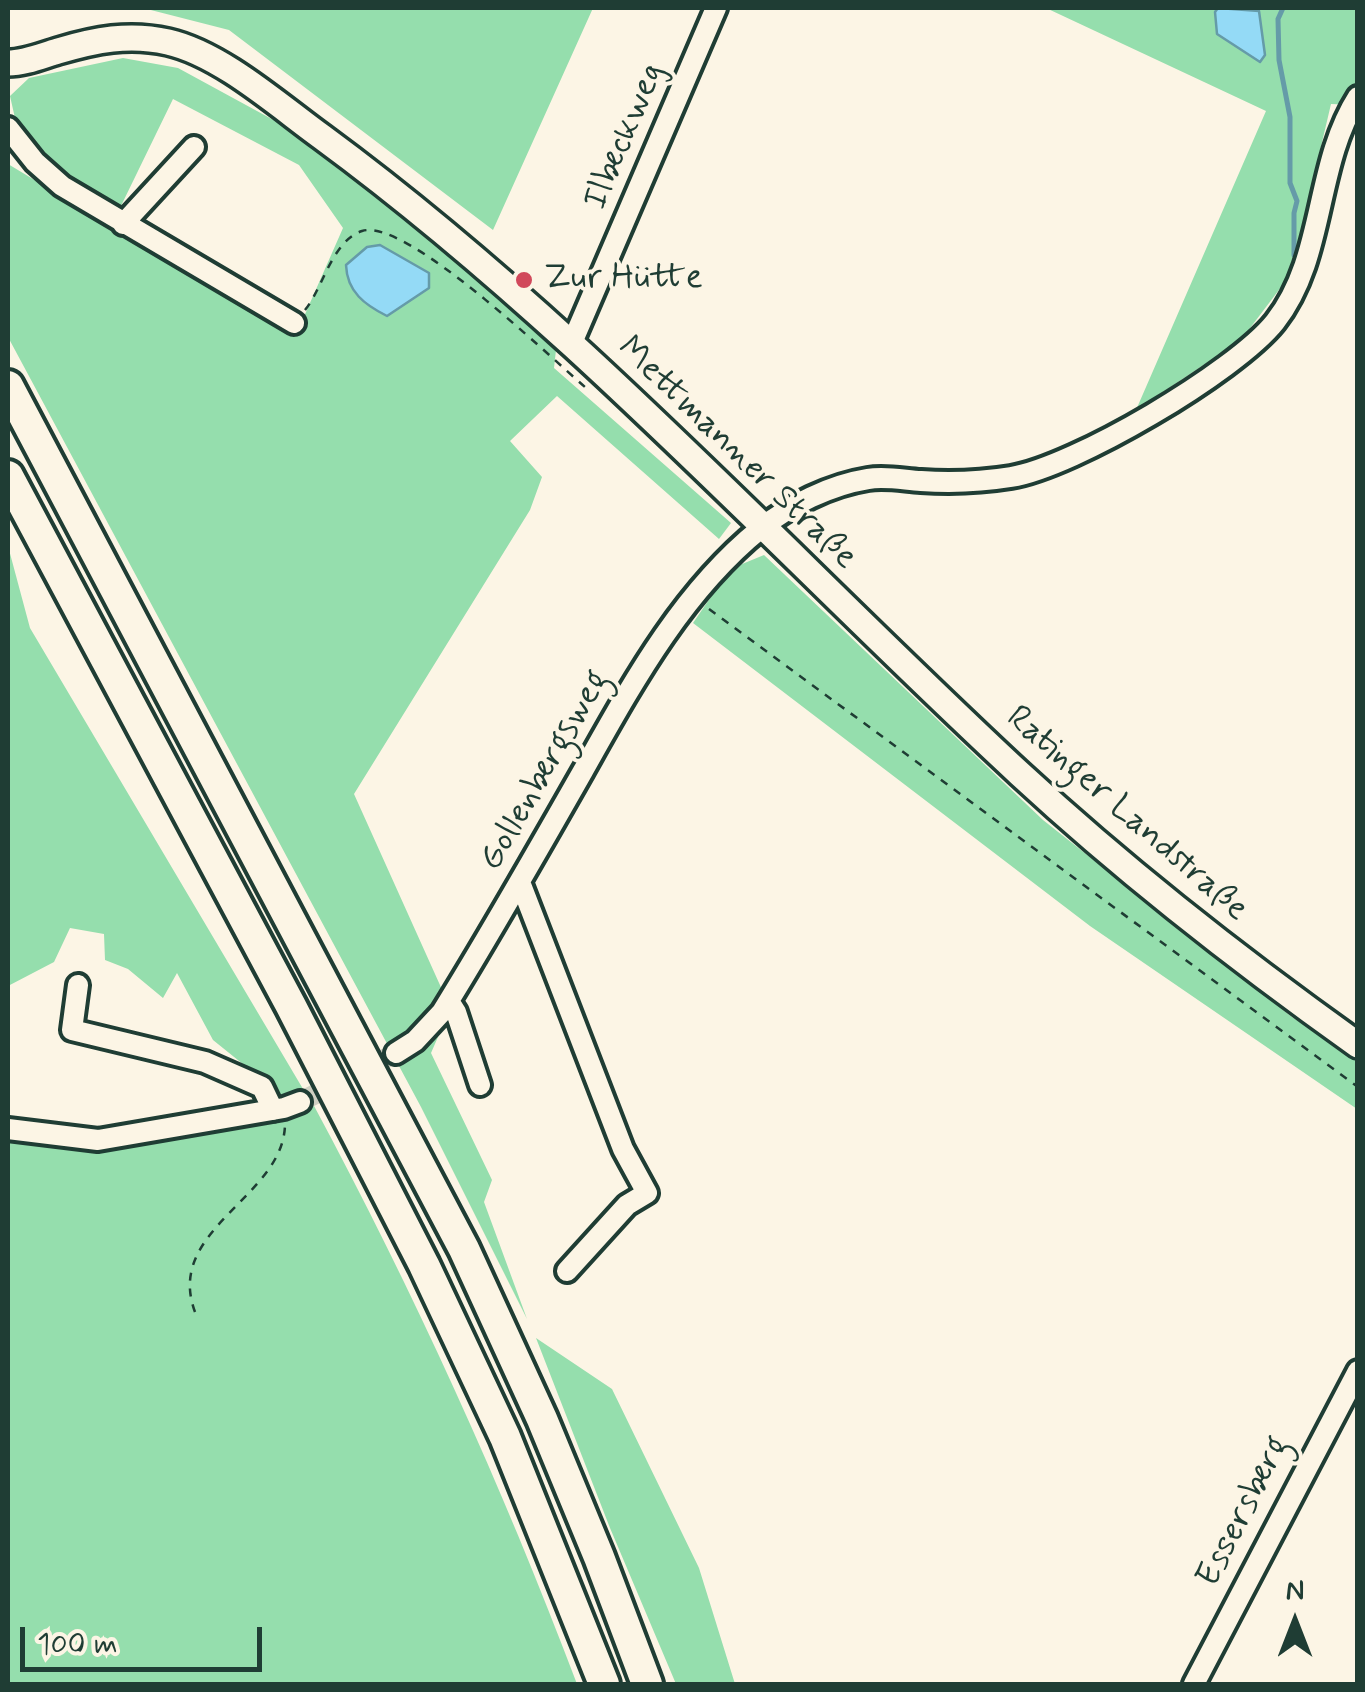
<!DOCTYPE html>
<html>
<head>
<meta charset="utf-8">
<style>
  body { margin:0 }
  #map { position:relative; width:1365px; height:1692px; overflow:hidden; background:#fcf5e5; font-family:Mynerve,sans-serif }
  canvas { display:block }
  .frame { position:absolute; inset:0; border:10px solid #1f3d34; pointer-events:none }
  .north { position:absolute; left:1245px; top:1572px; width:100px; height:100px; -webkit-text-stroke:8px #fcf5e5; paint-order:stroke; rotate:0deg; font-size:28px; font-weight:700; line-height:40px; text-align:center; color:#1f3d34 }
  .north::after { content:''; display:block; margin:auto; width:35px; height:45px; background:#1f3d34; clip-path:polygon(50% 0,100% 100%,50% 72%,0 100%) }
  .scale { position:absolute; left:20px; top:1627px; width:242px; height:45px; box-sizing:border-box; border:5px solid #1f3d34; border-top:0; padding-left:12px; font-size:30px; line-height:35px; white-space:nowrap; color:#1f3d34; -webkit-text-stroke:8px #fcf5e5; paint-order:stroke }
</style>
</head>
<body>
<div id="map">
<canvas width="1365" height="1692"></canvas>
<div class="frame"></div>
<div class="north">N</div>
<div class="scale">100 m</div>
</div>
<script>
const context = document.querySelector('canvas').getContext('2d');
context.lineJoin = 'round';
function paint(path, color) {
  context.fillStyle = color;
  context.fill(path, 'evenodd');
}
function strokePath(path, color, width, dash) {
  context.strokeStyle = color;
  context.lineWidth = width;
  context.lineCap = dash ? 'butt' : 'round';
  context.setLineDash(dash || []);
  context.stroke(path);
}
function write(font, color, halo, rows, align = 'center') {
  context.font = font + ' Mynerve,sans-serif';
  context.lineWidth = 8;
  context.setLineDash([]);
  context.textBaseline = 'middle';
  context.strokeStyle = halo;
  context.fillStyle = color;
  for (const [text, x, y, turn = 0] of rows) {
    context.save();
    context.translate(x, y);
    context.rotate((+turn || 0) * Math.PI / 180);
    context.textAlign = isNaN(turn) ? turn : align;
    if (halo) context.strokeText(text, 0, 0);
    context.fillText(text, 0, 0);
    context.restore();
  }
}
paint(new Path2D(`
  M 143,8 L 593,8 L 493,230 L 229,30 Z
  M 1046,8 L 1357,8 L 1357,105 L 1331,104 L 1291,274 L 1241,340 L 1136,410 L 1266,111 Z
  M 123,58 L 178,68 L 290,129 L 453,255 L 556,350 L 554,368 L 731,523 L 719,539 L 557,396 L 510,441 L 542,477 L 530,510 L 354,794 L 444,994 L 426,1015 L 441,1030 L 431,1053 L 492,1180 L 484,1202 L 527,1319 L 421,1107 L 8,337 L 8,164 L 295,337 L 343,228 L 299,165 L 173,99 L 119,210 L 57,171 L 17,127 L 10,96 L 29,78 Z
  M 8,546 L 30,628 L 306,1094 L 285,1098 L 213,1040 L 177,973 L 163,998 L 128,969 L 105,960 L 104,934 L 70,928 L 54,962 L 8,986 Z
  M 764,555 L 1043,820 L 1292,1017 L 1357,1058 L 1357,1109 L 1090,926 L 693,623 L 730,569 Z
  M 313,1104 C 414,1292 502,1485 577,1684 L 8,1684 L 8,1138 L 85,1149 L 115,1149 Z
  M 536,1338 L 612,1389 L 699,1568 L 735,1684 L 676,1684 L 610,1528 Z`), '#95dead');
const water = new Path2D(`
  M 1218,8 L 1259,11 L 1265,55 L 1260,62 L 1217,34 L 1215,12 Z
  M 380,245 L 429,273 L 429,288 L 387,316 C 365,305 347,292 346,265 L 367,247 Z`);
paint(water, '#94daf6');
strokePath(water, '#659ba8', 2.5);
strokePath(new Path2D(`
  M 1283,8 L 1278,19 L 1279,60 L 1290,117 L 1290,183 L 1297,201 L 1294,213 L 1294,255`), '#659ba8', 5);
strokePath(new Path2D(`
  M 300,1102 L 396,1053`), '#d0d0c2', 20, [20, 10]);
const minor = new Path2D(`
  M 8,128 L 35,162 L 62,186 L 294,323
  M 123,224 L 194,147
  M 571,345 L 716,8
  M 520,882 L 623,1149 L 647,1193 L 627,1205 L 567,1271
  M 78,985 L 72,1030 L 205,1062 L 262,1087 L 273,1110
  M 449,1001 L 456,1012 L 480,1085
  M 396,1053 L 415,1041 L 442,1012 C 491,933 537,852 583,771 C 632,684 681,593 760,529 C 790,505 830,485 868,479 C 885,476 904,480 921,481 C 952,483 980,482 1011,477 C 1074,467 1235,372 1275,322 C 1326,257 1314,166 1358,97
  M 8,1129 L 98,1140 L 284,1108 L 300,1102
  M 1194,1684 L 1358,1371`);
const major = new Path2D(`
  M 8,63 C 25,63 41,56 58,51 C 95,40 129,33 168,42 C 221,54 279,106 322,137 C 575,323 790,561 1020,774 C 1126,872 1240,961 1358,1045`);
const highway = new Path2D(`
  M 8,386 L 464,1249 L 542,1419 L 599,1557 L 647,1684
  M 8,476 L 291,1006 L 424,1265 L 505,1437 L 604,1684`);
strokePath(minor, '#1f3d34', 28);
strokePath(major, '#1f3d34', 32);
strokePath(highway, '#1f3d34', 38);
strokePath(new Path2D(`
  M 305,310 C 323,288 332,241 362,231 C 405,217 550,357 585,387
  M 709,609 L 1358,1087
  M 195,1312 C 164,1229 283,1198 285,1125`), '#1f3d34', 2.5, [8, 8]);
strokePath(minor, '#fcf5e5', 20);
strokePath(major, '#fcf5e5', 25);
strokePath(highway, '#fcf5e5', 30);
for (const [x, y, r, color] of [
  [524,280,10,"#d1495b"]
]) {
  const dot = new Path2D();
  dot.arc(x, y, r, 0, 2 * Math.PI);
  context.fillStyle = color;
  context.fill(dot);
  strokePath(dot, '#fcf5e5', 4);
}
write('35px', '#1f3d34', '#fcf5e5', [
  ["Ilbeckweg",626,137,-67],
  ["Mettmanner Straße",736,454,44],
  ["Gollenbergsweg",546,771,-60],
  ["Ratinger Landstraße",1126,815,41],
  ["Essersberg",1245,1512,-63]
]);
write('35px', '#1f3d34', '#fcf5e5', [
  ["Zur Hütte",544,280]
], 'left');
</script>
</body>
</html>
